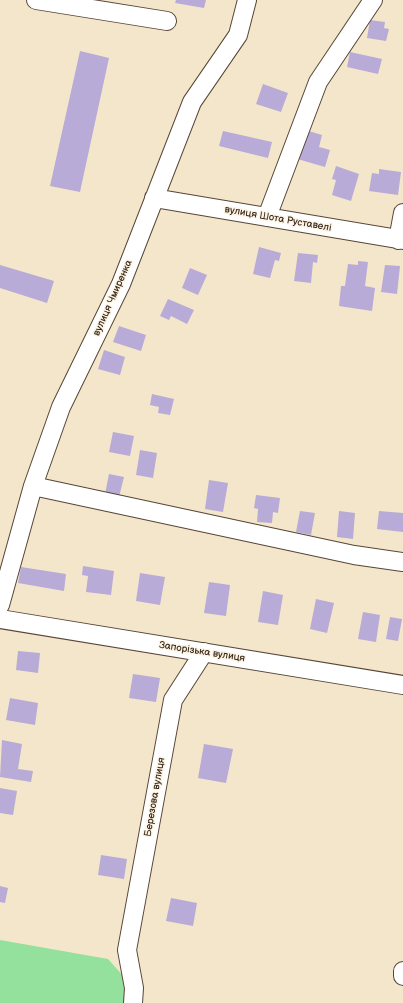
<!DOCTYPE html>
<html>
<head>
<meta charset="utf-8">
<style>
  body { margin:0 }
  canvas { display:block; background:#f3e6ca }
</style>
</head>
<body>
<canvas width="403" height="1003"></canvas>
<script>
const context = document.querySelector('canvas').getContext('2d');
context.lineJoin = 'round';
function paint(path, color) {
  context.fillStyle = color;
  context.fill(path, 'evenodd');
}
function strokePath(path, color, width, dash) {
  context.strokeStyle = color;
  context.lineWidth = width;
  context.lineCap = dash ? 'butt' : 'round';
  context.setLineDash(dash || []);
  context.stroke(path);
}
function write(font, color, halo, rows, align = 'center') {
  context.font = font + ' "Balsamiq Sans",sans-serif';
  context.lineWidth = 3;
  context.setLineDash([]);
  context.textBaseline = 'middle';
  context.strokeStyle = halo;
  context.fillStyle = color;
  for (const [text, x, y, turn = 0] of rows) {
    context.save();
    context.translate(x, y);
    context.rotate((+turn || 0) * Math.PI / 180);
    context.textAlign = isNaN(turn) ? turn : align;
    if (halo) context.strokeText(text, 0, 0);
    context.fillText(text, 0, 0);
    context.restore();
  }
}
paint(new Path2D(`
  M 0,940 L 108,959 L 134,988 L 133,1003 L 0,1003 Z`), '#94e09d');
paint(new Path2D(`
  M 176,0 L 206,0 L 204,8 L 175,3 Z
  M 370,20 L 385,22 L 384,28 L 389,29 L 386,41 L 367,38 Z
  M 80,51 L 109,58 L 80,192 L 50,186 Z
  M 350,52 L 382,59 L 378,74 L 347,67 Z
  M 263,84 L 288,93 L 281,112 L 256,104 Z
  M 302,129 L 322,135 L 319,147 L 330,150 L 325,167 L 294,158 Z
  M 223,131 L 272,142 L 268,158 L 219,146 Z
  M 336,166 L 359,174 L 351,201 L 332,195 L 336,180 L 332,179 Z
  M 379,169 L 401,172 L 398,195 L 369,191 L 372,173 L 379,174 Z
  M 259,247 L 281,253 L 279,261 L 275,260 L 270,278 L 253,274 Z
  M 298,253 L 318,255 L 317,263 L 313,262 L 311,283 L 294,281 Z
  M 358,261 L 368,262 L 365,286 L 375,288 L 372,311 L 339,306 L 341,286 L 345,286 L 348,264 L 358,265 Z
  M 0,265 L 54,281 L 47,303 L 0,288 Z
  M 385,265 L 400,266 L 397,294 L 381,292 Z
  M 190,268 L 207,275 L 198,295 L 182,288 Z
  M 168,299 L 194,310 L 187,324 L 171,316 L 169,320 L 160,316 Z
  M 119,326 L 146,335 L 141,351 L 113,342 Z
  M 104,350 L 125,357 L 120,375 L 98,369 Z
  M 152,394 L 174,399 L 170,415 L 158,413 L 159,407 L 150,405 Z
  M 113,432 L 134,436 L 130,456 L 109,452 Z
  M 140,450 L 157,453 L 153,478 L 136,475 Z
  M 109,474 L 124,477 L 119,497 L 105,494 Z
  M 209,480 L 228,483 L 223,512 L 205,509 Z
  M 256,495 L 280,498 L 278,513 L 273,512 L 272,523 L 257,522 L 258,509 L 254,508 Z
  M 300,511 L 315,513 L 311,535 L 296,532 Z
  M 339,511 L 355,513 L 353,539 L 337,537 Z
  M 379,511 L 403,513 L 403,532 L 377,529 Z
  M 83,566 L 114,571 L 111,595 L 86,592 L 88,576 L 82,575 Z
  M 21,567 L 66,574 L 64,591 L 18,583 Z
  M 140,573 L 165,577 L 160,605 L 136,601 Z
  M 209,582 L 230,585 L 226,616 L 204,613 Z
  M 263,591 L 283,595 L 278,625 L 258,622 Z
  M 316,599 L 334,603 L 327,633 L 310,629 Z
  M 363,612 L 380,615 L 376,642 L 358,639 Z
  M 390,617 L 402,619 L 398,641 L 386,639 Z
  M 18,651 L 40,653 L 38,673 L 16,670 Z
  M 133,674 L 160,678 L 156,702 L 129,698 Z
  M 10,698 L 38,703 L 35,725 L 6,720 Z
  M 2,740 L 22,744 L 18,769 L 33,771 L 31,782 L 0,777 Z
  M 204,744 L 233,749 L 226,783 L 198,778 Z
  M 0,788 L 17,791 L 13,815 L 0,813 Z
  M 101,855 L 127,859 L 124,879 L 98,875 Z
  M 0,886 L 8,888 L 5,903 L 0,902 Z
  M 171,898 L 197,903 L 193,926 L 166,921 Z`), '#b9abd7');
const minor = new Path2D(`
  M 36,0 L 167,21
  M 154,198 L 403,240
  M 267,217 L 318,82 L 373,0
  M 398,240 L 403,213
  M 33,486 L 354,555 L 403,562
  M 0,605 L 33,486 L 61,407 L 121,284 L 192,102 L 238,35 L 247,0
  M 0,619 L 403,685
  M 403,976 L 403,971
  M 133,1003 L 134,988 L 127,950 L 173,700 L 204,652`);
strokePath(minor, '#574638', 20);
strokePath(minor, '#fff', 18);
write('10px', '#3b2a1e', '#fcf5e5', [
  ["вулиця Шота Руставелі",278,219,10],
  ["вулиця Чмиренка",113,298,-66],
  ["Запорізька вулиця",202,652,9],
  ["Березова вулиця",155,797,-80]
]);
</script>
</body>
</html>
